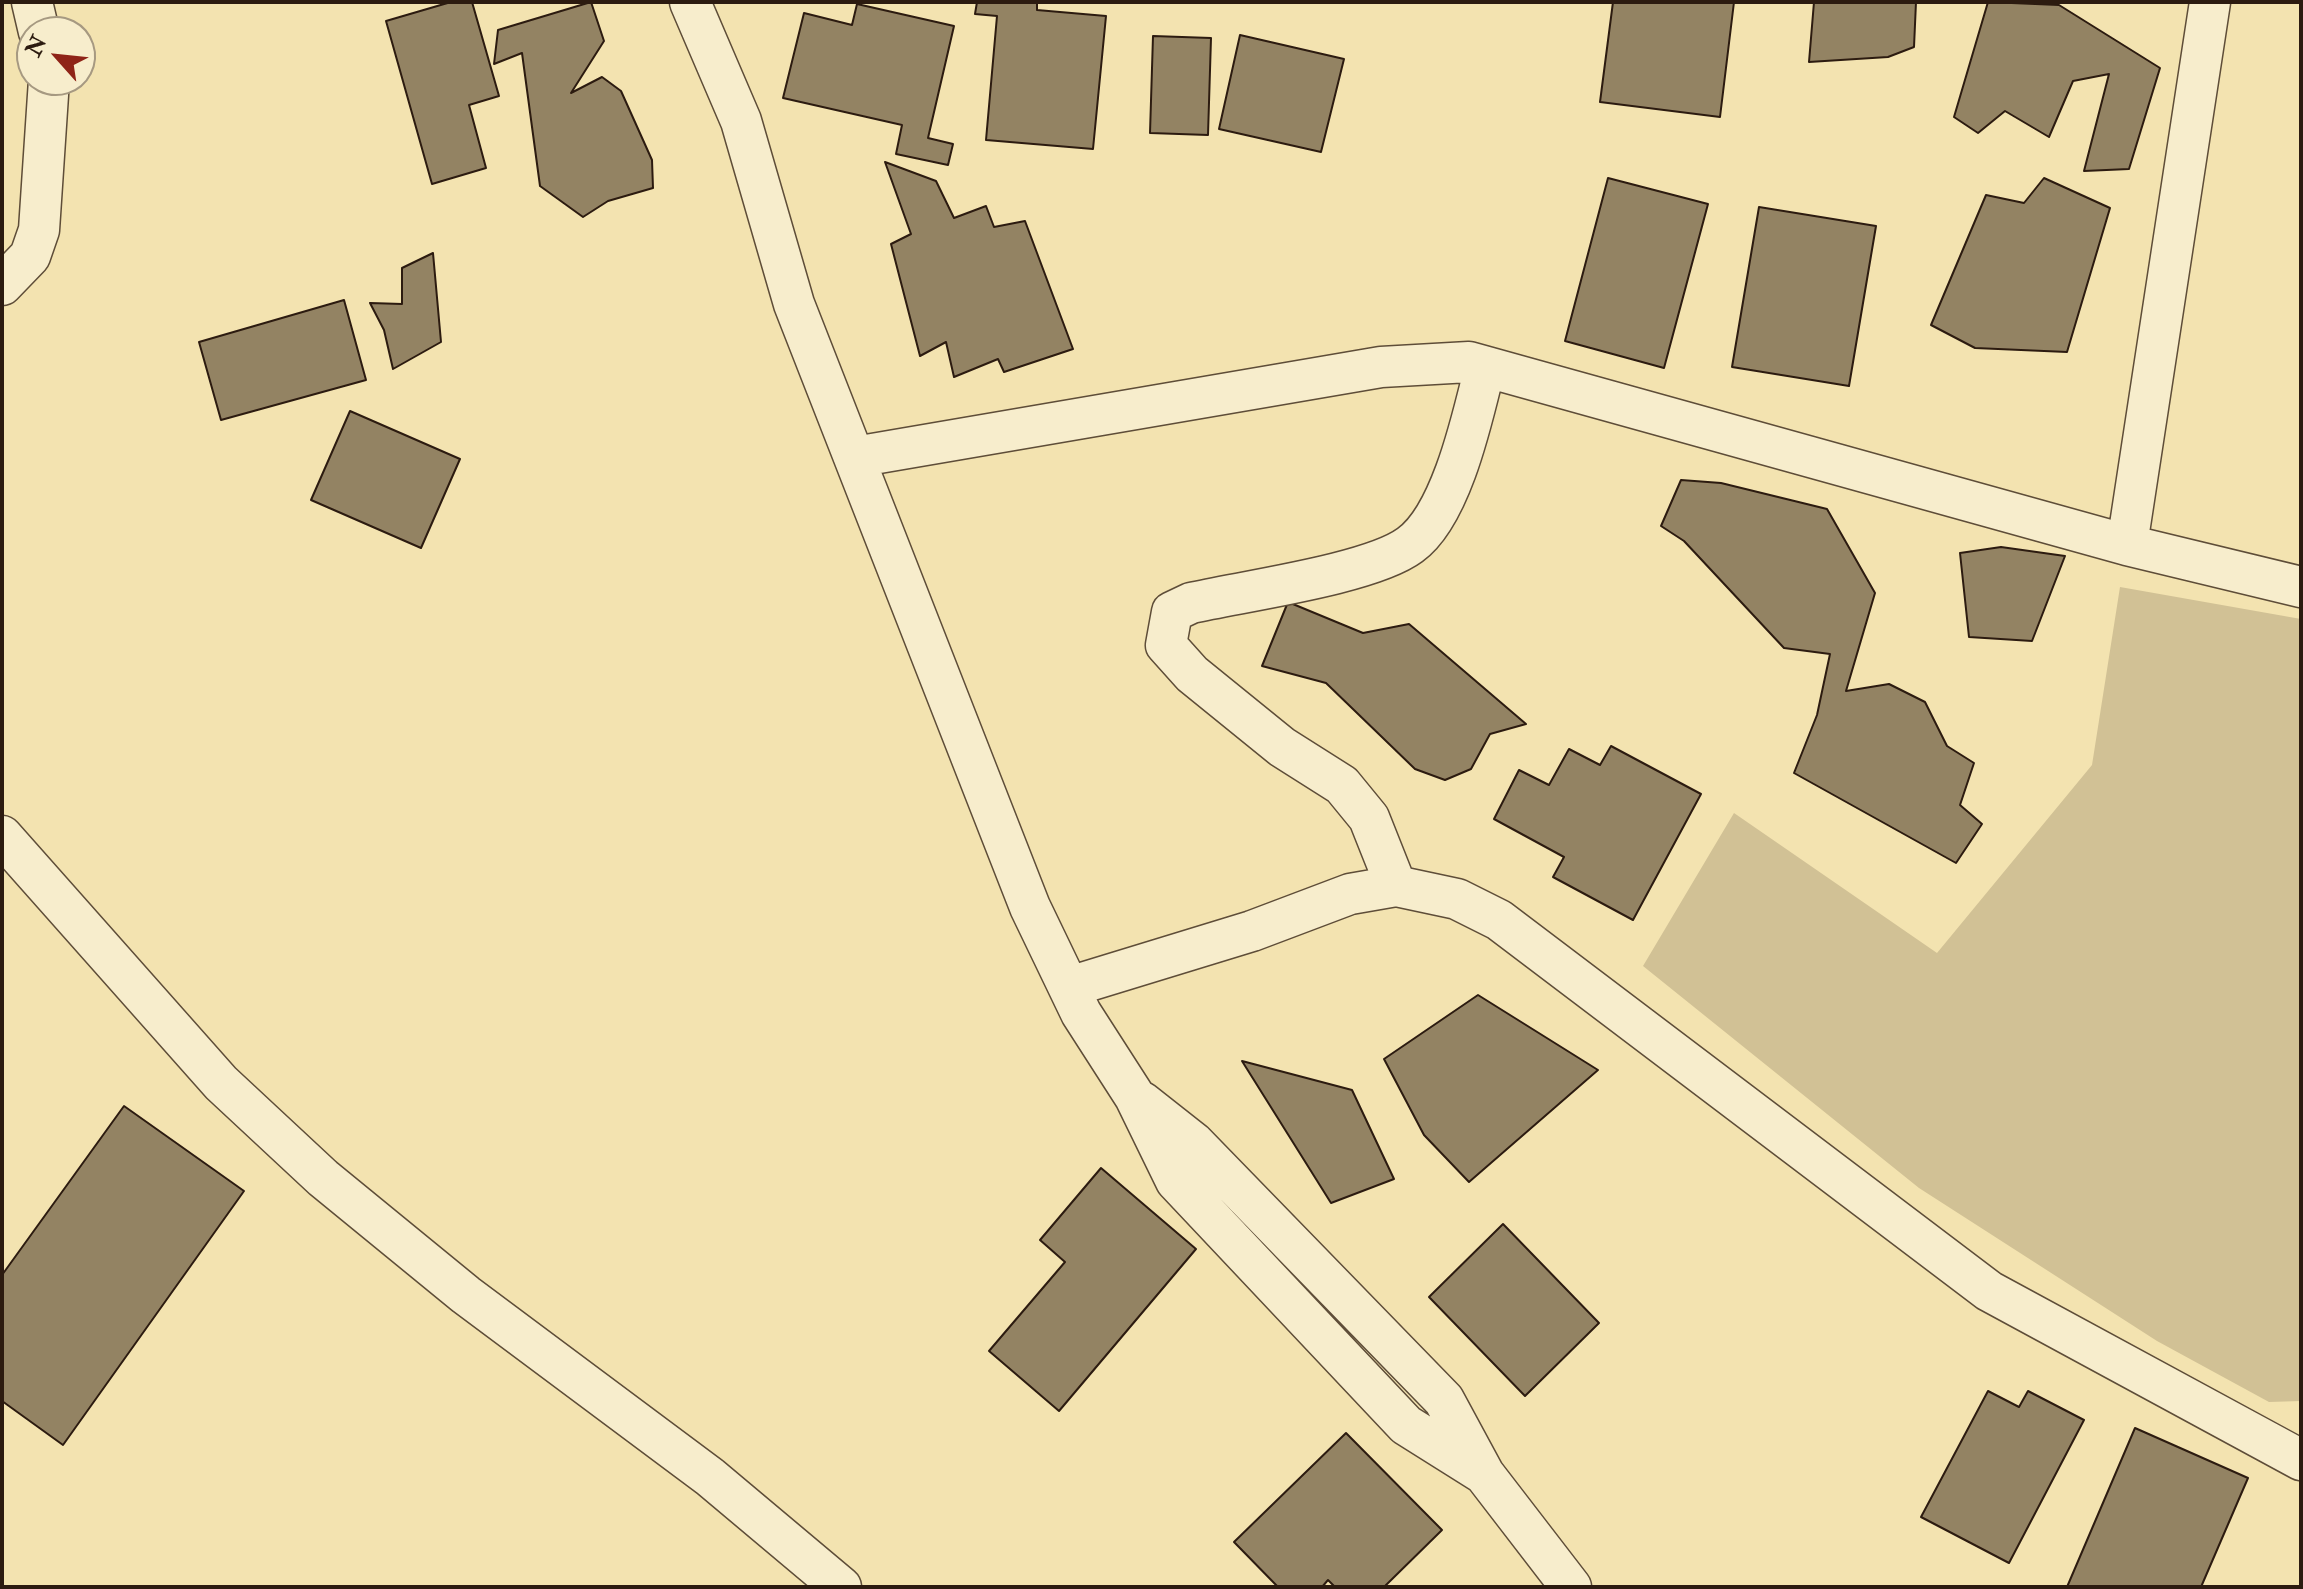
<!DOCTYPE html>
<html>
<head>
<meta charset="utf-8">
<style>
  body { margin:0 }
  #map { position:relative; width:2303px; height:1589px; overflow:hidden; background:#f3e3b0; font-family:"IM FELL Double Pica",serif }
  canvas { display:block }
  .frame { position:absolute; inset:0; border:4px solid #2c1b10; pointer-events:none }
  .north { position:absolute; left:16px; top:16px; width:80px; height:80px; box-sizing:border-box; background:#f7edcc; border:2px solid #a69981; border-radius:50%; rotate:297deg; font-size:22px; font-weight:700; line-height:32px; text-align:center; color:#2c1b10 }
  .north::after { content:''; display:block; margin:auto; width:28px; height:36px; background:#8f2418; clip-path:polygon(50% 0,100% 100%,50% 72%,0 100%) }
</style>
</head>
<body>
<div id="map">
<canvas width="2303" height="1589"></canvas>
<div class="frame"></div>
<div class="north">N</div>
</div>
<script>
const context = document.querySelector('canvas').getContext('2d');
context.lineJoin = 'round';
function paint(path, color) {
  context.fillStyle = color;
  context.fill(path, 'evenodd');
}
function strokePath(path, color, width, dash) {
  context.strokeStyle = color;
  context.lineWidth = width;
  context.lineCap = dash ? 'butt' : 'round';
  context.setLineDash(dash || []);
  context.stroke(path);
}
paint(new Path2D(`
  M 2120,587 L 2301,619 L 2301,1401 L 2269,1402 L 2157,1341 L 1919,1188 L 1643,966 L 1734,813 L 1937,953 L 2092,765 Z`), '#d1c195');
const building = new Path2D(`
  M 451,2 L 472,2 L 499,96 L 469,105 L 486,168 L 432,184 L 386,21 Z
  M 591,2 L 604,41 L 571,93 L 602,77 L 621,91 L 652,160 L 653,188 L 608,201 L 583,217 L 540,186 L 522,53 L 494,64 L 498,30 Z
  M 977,2 L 1037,2 L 1037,10 L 1106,16 L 1093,149 L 986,140 L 997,16 L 975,14 Z
  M 1613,2 L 1734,2 L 1720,117 L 1600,102 Z
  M 1814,2 L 1916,2 L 1914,47 L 1888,57 L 1809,62 Z
  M 1988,2 L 2059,5 L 2160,68 L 2129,169 L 2084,171 L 2109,74 L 2073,81 L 2049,137 L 2005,111 L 1978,133 L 1954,117 Z
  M 857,4 L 954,26 L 928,138 L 953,144 L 948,165 L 896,154 L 902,125 L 783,98 L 804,13 L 852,25 Z
  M 1240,35 L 1344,59 L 1321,152 L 1219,129 Z
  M 1153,36 L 1211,38 L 1208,135 L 1150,133 Z
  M 885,162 L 936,181 L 954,218 L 986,206 L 994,227 L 1025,221 L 1073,349 L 1004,372 L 998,359 L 954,377 L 946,342 L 920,356 L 891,244 L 911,234 Z
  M 1608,178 L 1708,204 L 1664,368 L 1565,341 Z
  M 2044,178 L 2110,208 L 2067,352 L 1975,348 L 1931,325 L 1986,195 L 2024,203 Z
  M 1759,207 L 1876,226 L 1849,386 L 1732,367 Z
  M 433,253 L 441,342 L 393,369 L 384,330 L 370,303 L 402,304 L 402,268 Z
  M 344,300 L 366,380 L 221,420 L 199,342 Z
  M 350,411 L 460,459 L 421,548 L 311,500 Z
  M 1681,480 L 1721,483 L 1827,509 L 1875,593 L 1846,691 L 1889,684 L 1925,702 L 1947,746 L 1974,763 L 1960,805 L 1982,824 L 1956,863 L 1794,773 L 1817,715 L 1830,654 L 1784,648 L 1684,541 L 1661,526 Z
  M 2001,547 L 2065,556 L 2032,641 L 1969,637 L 1960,553 Z
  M 1288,602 L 1363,633 L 1409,624 L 1526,724 L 1490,734 L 1471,769 L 1445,780 L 1415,769 L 1326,683 L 1262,666 Z
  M 1611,746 L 1701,794 L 1633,920 L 1553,877 L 1564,857 L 1494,819 L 1519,770 L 1549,785 L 1569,749 L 1600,765 Z
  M 1478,995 L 1598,1070 L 1469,1182 L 1424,1135 L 1384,1059 Z
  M 1242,1061 L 1352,1090 L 1394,1179 L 1331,1203 Z
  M 124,1106 L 244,1191 L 63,1445 L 2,1401 L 2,1275 Z
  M 1101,1168 L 1196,1249 L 1059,1411 L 989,1351 L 1065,1262 L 1040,1240 Z
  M 1503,1224 L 1599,1323 L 1525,1396 L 1429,1297 Z
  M 1988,1391 L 2019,1407 L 2028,1391 L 2084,1420 L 2009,1563 L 1921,1517 Z
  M 2135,1428 L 2248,1478 L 2201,1587 L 2067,1587 Z
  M 1346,1433 L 1442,1530 L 1384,1587 L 1335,1587 L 1328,1580 L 1322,1587 L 1278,1587 L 1234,1542 Z`);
paint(building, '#938363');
strokePath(building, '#2c1b10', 2);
const minor = new Path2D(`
  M 32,2 L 39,32
  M 690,2 L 741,121 L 794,304 L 1030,907 L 1081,1013 L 1135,1097 L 1176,1181 L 1406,1425 L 1484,1474
  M 2,285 L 30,256 L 39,230 L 49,80
  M 855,457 L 1381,367 L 1469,362 L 2127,545 L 2301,587
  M 2127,545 L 2210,2
  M 2,836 L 221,1083 L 323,1178 L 466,1295 L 710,1477 L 841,1587
  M 1396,886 L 1369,818 L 1342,785 L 1282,747 L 1192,674 L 1166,645 L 1172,612 L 1191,603 C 1244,591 1371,574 1410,545 C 1452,515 1473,415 1485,367
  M 1069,987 L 1252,931 L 1350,894 L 1396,886 L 1457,899 L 1499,920 L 1989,1291 L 2301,1460
  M 1142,1102 L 1194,1143 L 1444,1400 L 1484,1474 L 1571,1587`);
strokePath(minor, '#5e4d38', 43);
strokePath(minor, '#f7edcc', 40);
</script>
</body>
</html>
